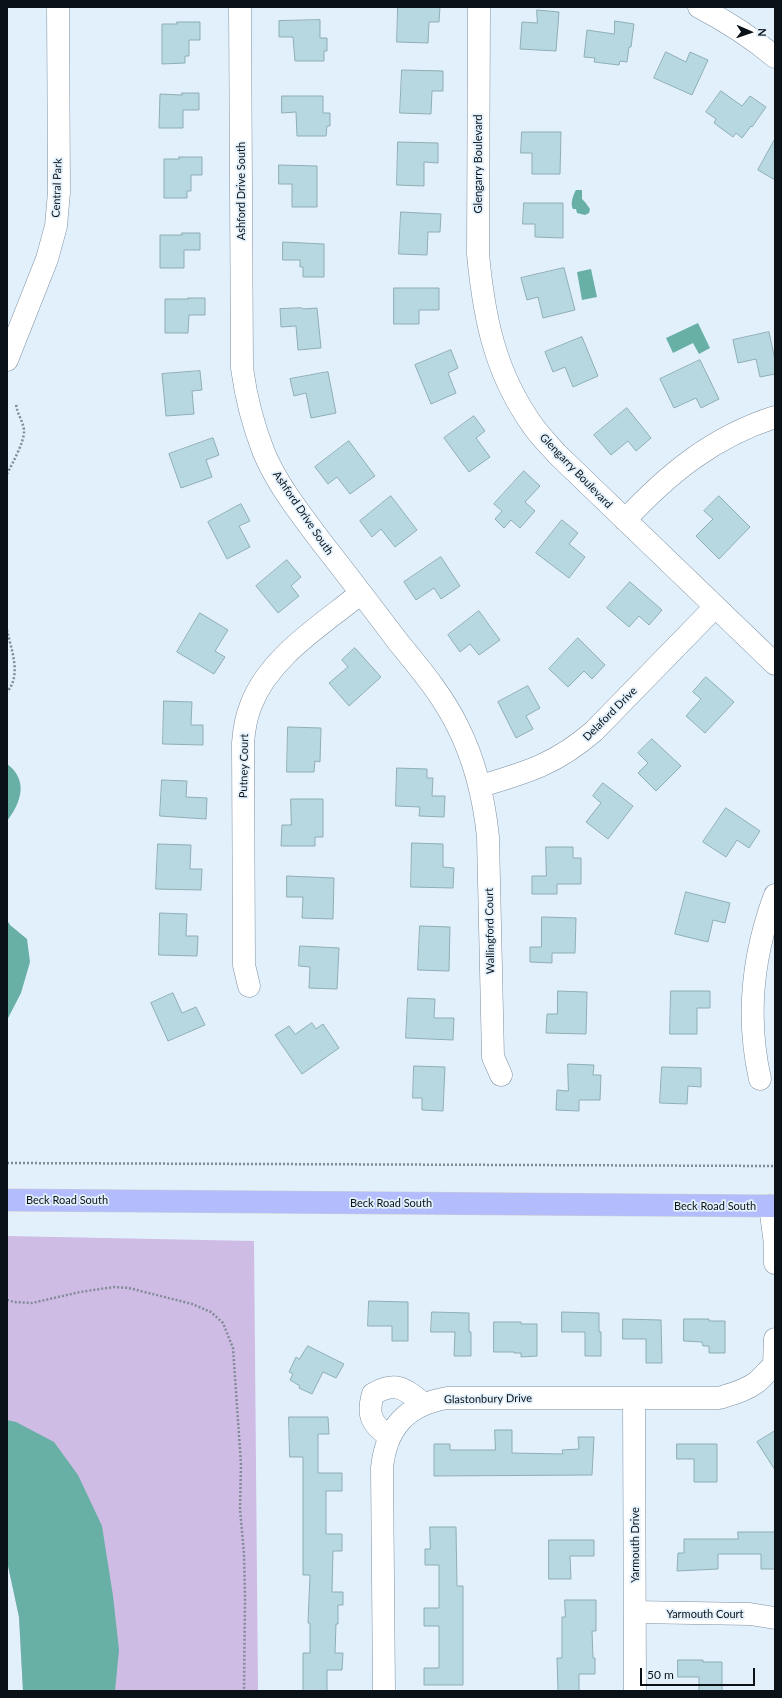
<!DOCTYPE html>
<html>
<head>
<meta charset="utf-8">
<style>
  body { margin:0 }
  #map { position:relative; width:782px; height:1698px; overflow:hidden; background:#e2f0fc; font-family:Lato,sans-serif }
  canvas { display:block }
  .frame { position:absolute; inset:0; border:8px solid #0a1218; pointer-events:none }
  .north { position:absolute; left:730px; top:12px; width:40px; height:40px; -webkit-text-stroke:3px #e2f0fc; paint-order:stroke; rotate:92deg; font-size:11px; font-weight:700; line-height:16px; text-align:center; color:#0a1218 }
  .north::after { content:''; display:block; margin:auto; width:14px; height:18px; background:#0a1218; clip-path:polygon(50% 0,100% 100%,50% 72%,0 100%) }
  .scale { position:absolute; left:640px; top:1668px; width:115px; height:18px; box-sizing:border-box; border:2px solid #0a1218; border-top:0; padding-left:5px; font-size:12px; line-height:14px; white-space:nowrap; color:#0a1218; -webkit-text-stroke:3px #e2f0fc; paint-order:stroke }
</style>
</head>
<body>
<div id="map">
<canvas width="782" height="1698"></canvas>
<div class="frame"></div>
<div class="north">N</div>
<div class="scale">50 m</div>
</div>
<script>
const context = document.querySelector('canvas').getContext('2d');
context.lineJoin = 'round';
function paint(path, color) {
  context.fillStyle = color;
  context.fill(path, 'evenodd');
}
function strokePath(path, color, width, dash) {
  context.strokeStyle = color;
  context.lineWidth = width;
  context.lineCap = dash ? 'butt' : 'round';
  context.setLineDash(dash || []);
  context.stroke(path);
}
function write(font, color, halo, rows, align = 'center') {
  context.font = font + ' Lato,sans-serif';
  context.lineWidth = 3.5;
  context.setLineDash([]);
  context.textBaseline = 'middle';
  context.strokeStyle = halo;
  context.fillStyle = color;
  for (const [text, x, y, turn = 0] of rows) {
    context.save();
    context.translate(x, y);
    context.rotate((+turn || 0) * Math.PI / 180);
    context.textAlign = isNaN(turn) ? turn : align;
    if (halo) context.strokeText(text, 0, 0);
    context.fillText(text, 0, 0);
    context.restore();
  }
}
paint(new Path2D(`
  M 7,1236 L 254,1241 L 258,1691 L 23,1691 L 19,1617 L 7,1561 Z`), '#cebce5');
paint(new Path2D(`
  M 576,190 L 582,190 L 582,199 L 585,202 L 590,209 L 589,213 L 585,215 L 577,213 L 576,209 L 573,209 C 570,204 573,195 576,190 Z
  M 591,269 L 597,297 L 582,300 L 577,272 Z
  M 698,323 L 710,348 L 699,354 L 693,343 L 673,353 L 666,338 Z
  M 7,764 C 29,780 21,803 7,821 Z
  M 7,920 L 10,925 L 27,939 L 30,962 L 21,993 L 7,1020 Z
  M 7,1420 L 16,1422 L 54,1442 L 78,1475 L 102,1526 L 113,1596 L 119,1650 L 115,1691 L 23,1691 L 19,1617 L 7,1561 Z`), '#68afa5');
const building = new Path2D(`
  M 398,7 L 440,7 L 439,22 L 429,22 L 428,43 L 397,42 Z
  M 537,10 L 559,12 L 556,51 L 520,49 L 522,22 L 537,23 Z
  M 320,20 L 320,38 L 327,38 L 327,51 L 324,51 L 324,61 L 295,61 L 293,37 L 279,37 L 279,21 Z
  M 615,21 L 634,24 L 631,47 L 629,47 L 627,62 L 620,61 L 619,65 L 594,62 L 595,58 L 584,57 L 587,30 L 614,34 Z
  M 177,22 L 200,22 L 200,40 L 189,40 L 189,56 L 185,56 L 185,63 L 162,64 L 162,24 L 177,24 Z
  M 666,52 L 686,62 L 690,52 L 708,60 L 692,95 L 654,78 Z
  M 402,70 L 443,71 L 443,91 L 432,91 L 431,114 L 400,113 Z
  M 721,91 L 742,106 L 750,96 L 766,107 L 752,127 L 751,126 L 742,138 L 736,133 L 733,137 L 714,123 L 716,119 L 706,112 Z
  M 182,93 L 199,93 L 199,110 L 183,110 L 183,128 L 159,128 L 160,94 L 182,95 Z
  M 282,96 L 323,96 L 323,113 L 330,113 L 330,126 L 327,126 L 326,136 L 297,136 L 296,112 L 282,113 Z
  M 522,132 L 561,132 L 560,174 L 532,174 L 532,153 L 521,153 Z
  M 775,139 L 775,180 L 758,170 Z
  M 398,142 L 438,143 L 438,163 L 424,162 L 424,186 L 397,185 Z
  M 179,157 L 202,157 L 202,175 L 191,175 L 191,191 L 187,191 L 187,198 L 164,198 L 164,159 L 179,159 Z
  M 279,165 L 317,166 L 317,207 L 292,207 L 292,184 L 279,184 Z
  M 524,203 L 563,203 L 563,238 L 535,237 L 535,224 L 523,224 Z
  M 401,212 L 441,214 L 440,232 L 428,232 L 427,255 L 399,254 Z
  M 182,233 L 200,233 L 200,250 L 184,250 L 184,268 L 160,268 L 160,235 L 182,235 Z
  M 283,242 L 324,244 L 324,277 L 303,277 L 303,267 L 300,267 L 300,260 L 283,260 Z
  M 564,268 L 575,310 L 543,318 L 538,297 L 527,300 L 521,278 Z
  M 394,288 L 439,288 L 439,310 L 419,310 L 419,324 L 394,324 Z
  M 188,298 L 205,298 L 205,315 L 189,315 L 188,333 L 165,333 L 165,299 L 188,299 Z
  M 302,308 L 303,309 L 317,308 L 321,348 L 298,350 L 296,326 L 281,327 L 280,309 Z
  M 769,332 L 775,360 L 775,374 L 760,377 L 756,359 L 738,363 L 733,340 Z
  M 582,337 L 598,376 L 573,387 L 565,367 L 553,372 L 545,352 Z
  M 451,350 L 458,368 L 448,373 L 456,393 L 431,404 L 415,365 Z
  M 700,360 L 719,399 L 701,408 L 696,398 L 674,408 L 660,379 Z
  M 200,371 L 202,390 L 192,391 L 194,414 L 166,416 L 162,374 Z
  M 328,372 L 336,413 L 311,418 L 306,393 L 294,396 L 290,379 Z
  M 627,408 L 651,438 L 636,451 L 628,441 L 611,455 L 594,435 Z
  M 474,416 L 485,431 L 476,438 L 490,457 L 469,472 L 444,438 Z
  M 213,438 L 219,455 L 206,460 L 212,477 L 181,488 L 169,454 Z
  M 349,441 L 375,476 L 350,494 L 337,477 L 328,484 L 315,467 Z
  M 524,471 L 540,486 L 525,502 L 535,511 L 520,528 L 511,520 L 504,528 L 495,519 L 502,511 L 494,504 Z
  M 391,496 L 417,530 L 395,547 L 381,529 L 372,537 L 360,521 Z
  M 719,496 L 750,527 L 719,559 L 696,536 L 713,519 L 704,511 Z
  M 241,504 L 250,521 L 239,526 L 250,547 L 227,559 L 208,522 Z
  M 562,520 L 578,533 L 569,544 L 585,557 L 569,578 L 536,553 Z
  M 441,557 L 460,586 L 441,599 L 434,588 L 416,600 L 404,582 Z
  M 287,560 L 301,577 L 291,586 L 299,596 L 278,613 L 256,586 Z
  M 630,582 L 662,610 L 649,625 L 639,616 L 629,627 L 607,608 Z
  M 479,611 L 500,640 L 479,655 L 470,644 L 460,652 L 448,635 Z
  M 200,613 L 228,630 L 215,651 L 225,657 L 214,674 L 177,652 Z
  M 578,638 L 605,665 L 592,679 L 584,671 L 568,687 L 549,669 Z
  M 355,648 L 381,677 L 349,706 L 329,683 L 348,667 L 342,660 Z
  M 706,677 L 734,702 L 705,733 L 686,716 L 701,699 L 693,692 Z
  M 528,686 L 540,708 L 526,716 L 533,729 L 516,738 L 498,702 Z
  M 164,701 L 192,702 L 191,725 L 203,725 L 203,745 L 163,744 Z
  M 288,727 L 321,728 L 320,762 L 315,761 L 314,772 L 287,772 Z
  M 652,739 L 681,766 L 656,791 L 638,773 L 648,763 L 638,753 Z
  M 397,768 L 427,769 L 427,778 L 433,778 L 432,796 L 445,796 L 444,817 L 419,816 L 420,807 L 396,806 Z
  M 162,780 L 187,781 L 186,797 L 207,798 L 206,819 L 160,816 Z
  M 603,783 L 633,806 L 608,839 L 586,822 L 601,803 L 593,796 Z
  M 291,799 L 323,799 L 323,837 L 315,837 L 315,846 L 281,846 L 282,825 L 291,825 Z
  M 726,808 L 760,831 L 749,848 L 737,840 L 726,857 L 703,842 Z
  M 412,843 L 443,844 L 443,867 L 454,868 L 453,888 L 411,887 Z
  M 158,844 L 191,845 L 190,869 L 202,869 L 201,890 L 156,889 Z
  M 546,847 L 573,847 L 573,858 L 581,858 L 581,884 L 557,884 L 557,894 L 532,894 L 532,876 L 546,876 Z
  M 287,876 L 334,878 L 333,919 L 302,918 L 303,897 L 287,897 Z
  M 686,892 L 730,903 L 725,923 L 713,920 L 708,942 L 675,934 Z
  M 160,913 L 187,914 L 186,936 L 198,936 L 197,956 L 159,955 Z
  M 542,917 L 576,918 L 575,953 L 552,953 L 552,963 L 530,962 L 530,947 L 541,947 Z
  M 420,926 L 450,927 L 449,971 L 418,970 Z
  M 300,946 L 339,948 L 337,989 L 309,988 L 310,967 L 299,966 Z
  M 558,991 L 587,992 L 586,1034 L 546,1033 L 547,1014 L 557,1014 Z
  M 671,991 L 710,991 L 710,1008 L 697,1008 L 697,1034 L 670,1034 Z
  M 173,993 L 182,1013 L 196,1007 L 205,1025 L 168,1041 L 151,1003 Z
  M 408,998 L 435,999 L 434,1018 L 454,1018 L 453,1040 L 406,1038 Z
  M 312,1023 L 316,1029 L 323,1024 L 339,1048 L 302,1074 L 275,1035 L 289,1026 L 295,1034 Z
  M 568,1064 L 594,1065 L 593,1075 L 601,1075 L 600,1100 L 579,1100 L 579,1111 L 556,1110 L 557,1090 L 568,1091 Z
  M 414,1066 L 445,1067 L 443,1111 L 422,1110 L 422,1098 L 413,1098 Z
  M 662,1067 L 701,1068 L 701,1087 L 688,1086 L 687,1104 L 660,1103 Z
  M 369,1301 L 408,1302 L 408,1341 L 392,1341 L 392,1326 L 368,1326 Z
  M 432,1312 L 469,1313 L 469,1332 L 471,1332 L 471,1356 L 454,1356 L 455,1332 L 431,1332 Z
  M 562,1312 L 599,1313 L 599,1332 L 601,1332 L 601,1356 L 585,1356 L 585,1332 L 562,1332 Z
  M 623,1319 L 661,1320 L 662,1363 L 646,1363 L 646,1339 L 623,1339 Z
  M 684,1319 L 709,1319 L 709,1321 L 725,1321 L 725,1353 L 709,1353 L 709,1346 L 703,1346 L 702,1342 L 684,1341 Z
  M 494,1322 L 521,1322 L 521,1324 L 537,1324 L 537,1356 L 521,1357 L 521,1353 L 514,1353 L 514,1352 L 494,1352 Z
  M 308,1346 L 344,1364 L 336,1378 L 323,1372 L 312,1394 L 299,1388 L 300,1386 L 290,1380 L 293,1374 L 289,1372 L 296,1357 L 299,1359 Z
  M 289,1417 L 328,1417 L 329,1434 L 318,1434 L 318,1473 L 342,1473 L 342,1491 L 326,1491 L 326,1534 L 342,1534 L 342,1551 L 333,1551 L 332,1592 L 343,1592 L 343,1605 L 338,1605 L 338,1624 L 336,1624 L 335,1653 L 343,1653 L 342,1670 L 327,1670 L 327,1691 L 303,1691 L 303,1653 L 310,1653 L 310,1623 L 308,1623 L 310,1575 L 303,1575 L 303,1457 L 290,1457 Z
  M 495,1430 L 512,1430 L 512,1453 L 563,1454 L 562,1450 L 579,1449 L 578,1437 L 594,1437 L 592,1475 L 434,1476 L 434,1444 L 450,1444 L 450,1450 L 495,1450 Z
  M 775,1431 L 775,1470 L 757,1442 Z
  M 677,1444 L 717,1444 L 717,1482 L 694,1482 L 694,1459 L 677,1459 Z
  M 430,1527 L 456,1527 L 457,1586 L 463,1586 L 463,1685 L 424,1685 L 424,1668 L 439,1668 L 439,1626 L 424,1626 L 424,1608 L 439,1608 L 439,1565 L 425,1565 L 425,1549 L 430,1549 Z
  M 738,1532 L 775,1532 L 775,1569 L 761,1569 L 761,1554 L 718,1554 L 718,1569 L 677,1571 L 678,1553 L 684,1553 L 684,1539 L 738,1539 Z
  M 549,1540 L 594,1540 L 594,1556 L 570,1556 L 571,1579 L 549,1579 Z
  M 565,1600 L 596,1600 L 596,1631 L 592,1631 L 593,1658 L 595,1658 L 595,1674 L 579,1674 L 579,1691 L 558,1691 L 557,1658 L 562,1658 L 562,1617 L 565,1617 Z
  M 678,1660 L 703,1660 L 703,1662 L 722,1662 L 722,1691 L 699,1691 L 699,1677 L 678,1677 Z`);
paint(building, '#b8d8e1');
strokePath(building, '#8eaeb6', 1);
const minor = new Path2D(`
  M 240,7 L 242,368 C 246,398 253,425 264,453 C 278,486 302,516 323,544 C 349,577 374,610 399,643 C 421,670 443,696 458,727 C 476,763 484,798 488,837 L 493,1057 L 501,1075
  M 479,7 L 478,254 C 484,318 495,373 533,426 C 540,436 549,445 557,454 L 775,664
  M 699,7 C 726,21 751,37 775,57
  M 7,360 L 47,259 L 56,226 L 59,192 L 58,7
  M 625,520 C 669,473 713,437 775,417
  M 481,786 C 528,772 556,764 594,731 L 715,607
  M 249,986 L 244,965 L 243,743 C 244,730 246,717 251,705 C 269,657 322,625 361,593
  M 760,1079 C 746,1017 753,954 775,895
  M 770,1206 L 775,1244 L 775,1263
  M 774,1365 L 775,1339
  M 634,1398 L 635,1691
  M 389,1436 C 371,1424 367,1415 373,1394 C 396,1381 404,1388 424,1404
  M 635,1612 L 750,1614 L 775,1618
  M 384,1691 L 382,1468 C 386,1428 406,1405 447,1398 L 719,1398 C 732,1394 745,1391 757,1382 C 763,1377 768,1370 775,1364`);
const major = new Path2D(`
  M 7,1200 L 775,1206`);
strokePath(minor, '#7c90a2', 23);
strokePath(major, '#ced0d1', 23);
strokePath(new Path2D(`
  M 7,474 C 12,464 25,441 24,430 C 23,421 17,414 16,404
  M 7,630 C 11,649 22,675 7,692
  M 7,1163 L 775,1166
  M 7,1300 L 14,1302 L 32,1303 L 80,1292 L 114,1287 L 129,1288 L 192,1304 L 211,1312 L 223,1323 L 233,1348 L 241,1464 L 240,1509 L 244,1554 L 245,1597 L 244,1691`), '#818c95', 2.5, [2, 2]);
strokePath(minor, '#fff', 22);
strokePath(major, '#b3bcfd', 22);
write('11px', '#0a1218', '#e2f0fc', [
  ["Glengarry Boulevard",478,164,-90],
  ["Central Park",57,188,-88],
  ["Ashford Drive South",241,191,-90],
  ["Glengarry Boulevard",576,471,46],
  ["Ashford Drive South",303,513,56],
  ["Delaford Drive",610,714,-45],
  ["Putney Court",244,766,-89],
  ["Wallingford Court",490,931,-91],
  ["Beck Road South",67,1200],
  ["Beck Road South",391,1203],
  ["Beck Road South",715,1206],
  ["Glastonbury Drive",488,1399,-1],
  ["Yarmouth Drive",635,1545,-90],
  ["Yarmouth Court",705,1614]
]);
</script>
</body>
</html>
